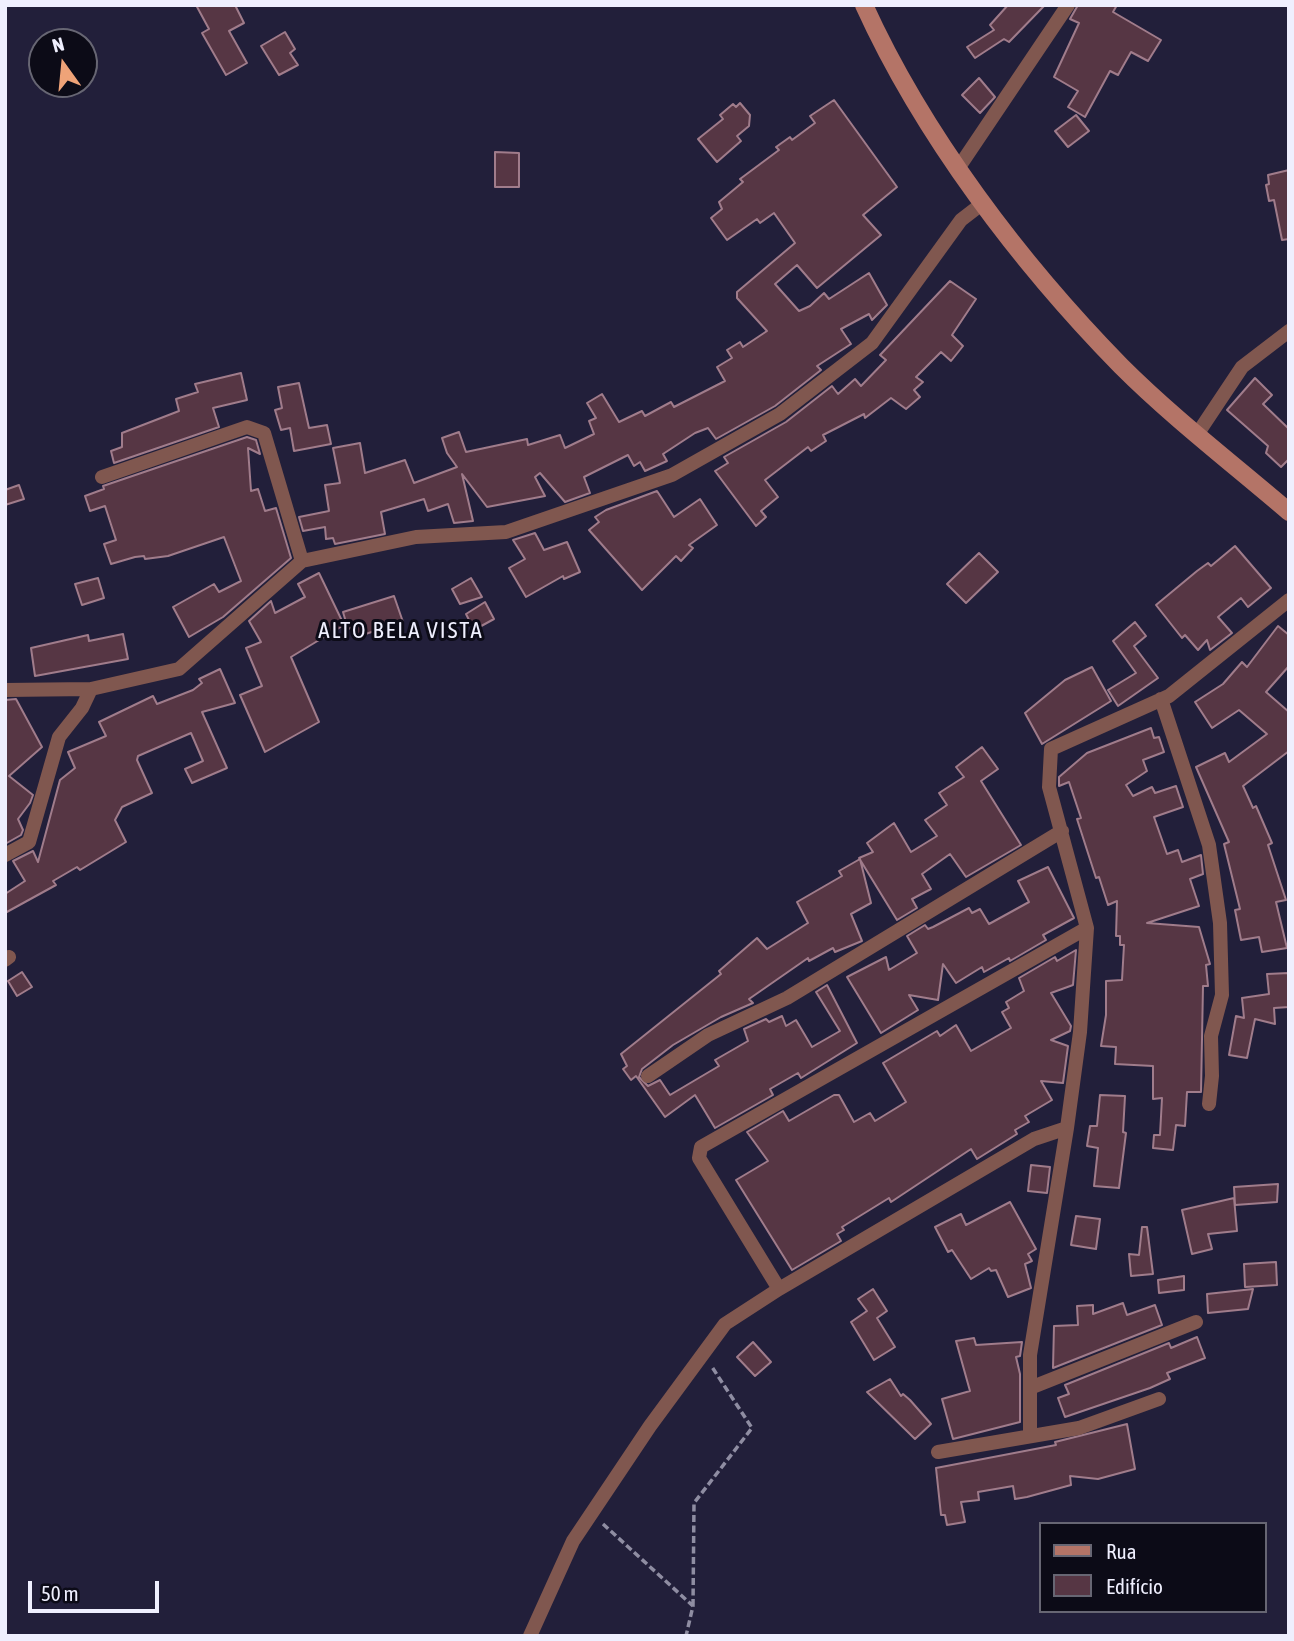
<!DOCTYPE html>
<html>
<head>
<meta charset="utf-8">
<style>
  body { margin:0 }
  #map { position:relative; width:1294px; height:1641px; overflow:hidden; background:#221f3a; font-family:"Asap Condensed",sans-serif }
  canvas { display:block }
  .frame { position:absolute; inset:0; border:7px solid #efeffe; pointer-events:none }
  .legend { position:absolute; left:1039px; top:1522px; width:228px; height:91px; box-sizing:border-box; background:#0c0b17; border:2px solid #676673; margin:0; padding:9px 12px; list-style:none; font-size:21px; color:#efeffe }
  .legend li { display:flex; align-items:center; gap:14px; height:35px }
  .legend b { width:35px; border:2px solid #676673 }
  .north { position:absolute; left:28px; top:28px; width:70px; height:70px; box-sizing:border-box; background:#0c0b17; border:2px solid #676673; border-radius:50%; rotate:345deg; font-size:19px; font-weight:700; line-height:28px; text-align:center; color:#efeffe }
  .north::after { content:''; display:block; margin:auto; width:24px; height:32px; background:#efa378; clip-path:polygon(50% 0,100% 100%,50% 72%,0 100%) }
  .scale { position:absolute; left:28px; top:1581px; width:131px; height:32px; box-sizing:border-box; border:4px solid #efeffe; border-top:0; padding-left:9px; font-size:21px; line-height:24px; white-space:nowrap; color:#efeffe; -webkit-text-stroke:5px #0c0b17; paint-order:stroke }
</style>
</head>
<body>
<div id="map">
<canvas width="1294" height="1641"></canvas>
<div class="frame"></div>
<ul class="legend">
<li><b style="height:9px;background:#b47467"></b>Rua</li>
<li><b style="height:19px;background:#563644"></b>Edifício</li>
</ul>
<div class="north">N</div>
<div class="scale">50 m</div>
</div>
<script>
const context = document.querySelector('canvas').getContext('2d');
context.lineJoin = 'round';
function paint(path, color) {
  context.fillStyle = color;
  context.fill(path, 'evenodd');
}
function strokePath(path, color, width, dash) {
  context.strokeStyle = color;
  context.lineWidth = width;
  context.lineCap = dash ? 'butt' : 'round';
  context.setLineDash(dash || []);
  context.stroke(path);
}
function write(font, color, halo, rows, align = 'center') {
  context.font = font + ' "Asap Condensed",sans-serif';
  context.lineWidth = 6;
  context.setLineDash([]);
  context.textBaseline = 'middle';
  context.strokeStyle = halo;
  context.fillStyle = color;
  for (const [text, x, y, turn = 0] of rows) {
    context.save();
    context.translate(x, y);
    context.rotate((+turn || 0) * Math.PI / 180);
    context.textAlign = isNaN(turn) ? turn : align;
    if (halo) context.strokeText(text, 0, 0);
    context.fillText(text, 0, 0);
    context.restore();
  }
}
const building = new Path2D(`
  M 196,5 L 235,5 L 244,23 L 229,31 L 247,63 L 226,75 L 202,33 L 209,29 Z
  M 1008,5 L 1045,5 L 1009,42 L 1004,39 L 975,58 L 967,47 L 994,30 L 990,25 Z
  M 1078,5 L 1117,5 L 1113,12 L 1161,40 L 1148,61 L 1131,52 L 1118,75 L 1110,71 L 1085,117 L 1068,107 L 1078,91 L 1054,77 L 1079,23 L 1070,19 Z
  M 285,32 L 295,49 L 290,53 L 298,65 L 279,75 L 261,46 Z
  M 979,78 L 995,97 L 980,113 L 962,95 Z
  M 834,100 L 897,187 L 863,215 L 881,235 L 817,288 L 797,265 L 775,284 L 799,311 L 810,306 L 824,293 L 829,299 L 869,273 L 887,305 L 872,320 L 869,314 L 841,329 L 851,344 L 817,366 L 821,370 L 775,406 L 716,439 L 708,428 L 695,433 L 663,454 L 667,461 L 645,471 L 640,462 L 634,466 L 628,455 L 584,477 L 590,493 L 565,502 L 540,473 L 535,477 L 545,496 L 487,507 L 462,474 L 473,521 L 454,523 L 448,504 L 428,511 L 424,499 L 381,512 L 385,534 L 335,544 L 333,538 L 326,539 L 325,527 L 303,531 L 299,517 L 329,511 L 325,485 L 340,483 L 333,448 L 360,443 L 365,473 L 405,460 L 414,483 L 457,467 L 447,453 L 442,438 L 459,432 L 466,452 L 527,439 L 528,445 L 560,435 L 565,448 L 594,434 L 589,421 L 596,418 L 587,403 L 602,394 L 619,422 L 642,411 L 645,416 L 671,402 L 674,407 L 725,381 L 717,367 L 732,358 L 727,350 L 740,342 L 743,347 L 767,331 L 737,298 L 737,292 L 795,243 L 774,213 L 760,223 L 757,219 L 727,240 L 711,218 L 722,209 L 719,202 L 743,182 L 740,179 L 779,150 L 776,147 L 790,137 L 792,140 L 815,123 L 810,116 Z
  M 740,103 L 750,115 L 749,126 L 737,136 L 741,141 L 717,162 L 698,139 L 723,119 L 720,115 L 733,104 L 736,107 Z
  M 1076,115 L 1089,131 L 1068,147 L 1055,131 Z
  M 495,152 L 519,153 L 519,187 L 495,187 Z
  M 1289,170 L 1289,239 L 1282,240 L 1274,200 L 1269,201 L 1266,185 L 1269,184 L 1268,175 Z
  M 950,281 L 976,299 L 952,335 L 963,346 L 951,361 L 941,352 L 916,377 L 923,382 L 914,390 L 920,397 L 906,409 L 891,398 L 865,418 L 864,414 L 823,435 L 826,441 L 811,451 L 808,447 L 765,480 L 778,497 L 761,511 L 766,517 L 756,526 L 715,471 L 728,463 L 724,457 L 786,422 L 832,386 L 838,394 L 855,379 L 861,386 L 886,360 L 880,355 Z
  M 241,373 L 247,400 L 213,408 L 219,427 L 114,463 L 111,451 L 122,447 L 122,433 L 179,411 L 176,399 L 198,392 L 195,384 Z
  M 1255,378 L 1272,395 L 1263,404 L 1289,429 L 1289,459 L 1281,467 L 1266,453 L 1268,446 L 1227,410 Z
  M 299,383 L 309,428 L 327,425 L 331,444 L 294,451 L 290,428 L 281,430 L 275,410 L 282,408 L 278,387 Z
  M 247,437 L 256,440 L 260,454 L 248,448 L 251,491 L 258,489 L 265,511 L 276,508 L 291,558 L 223,617 L 189,637 L 173,607 L 214,584 L 219,592 L 241,581 L 224,537 L 168,556 L 145,559 L 144,556 L 135,557 L 111,564 L 104,544 L 116,540 L 105,506 L 90,511 L 85,496 L 104,489 L 103,486 Z
  M 19,485 L 24,499 L 5,505 L 5,490 Z
  M 657,491 L 674,517 L 700,499 L 717,525 L 689,545 L 693,548 L 681,561 L 676,556 L 642,590 L 589,530 L 599,522 L 595,517 L 606,510 Z
  M 535,533 L 544,550 L 567,542 L 580,572 L 564,579 L 563,576 L 526,597 L 509,568 L 525,559 L 513,540 Z
  M 1235,546 L 1271,588 L 1248,607 L 1241,598 L 1218,617 L 1232,633 L 1210,650 L 1207,640 L 1198,650 L 1185,635 L 1182,638 L 1156,605 L 1197,571 L 1208,563 L 1211,566 Z
  M 979,553 L 998,572 L 966,603 L 947,584 Z
  M 319,573 L 344,625 L 291,657 L 319,722 L 265,752 L 240,695 L 262,686 L 246,648 L 261,642 L 249,621 L 271,601 L 275,613 L 305,597 L 298,584 Z
  M 98,578 L 104,598 L 82,605 L 75,584 Z
  M 471,578 L 482,597 L 460,604 L 452,589 Z
  M 394,596 L 403,622 L 356,637 L 354,627 L 348,629 L 343,612 Z
  M 485,602 L 494,619 L 474,630 L 466,614 Z
  M 1135,622 L 1146,636 L 1134,646 L 1158,678 L 1118,706 L 1108,690 L 1136,673 L 1113,641 Z
  M 1278,626 L 1289,635 L 1289,666 L 1266,692 L 1289,712 L 1289,751 L 1243,786 L 1253,808 L 1256,806 L 1272,843 L 1268,845 L 1286,900 L 1276,902 L 1287,948 L 1262,952 L 1259,937 L 1241,940 L 1235,910 L 1240,909 L 1224,844 L 1229,842 L 1196,767 L 1225,753 L 1229,762 L 1267,734 L 1239,710 L 1212,728 L 1195,702 L 1223,684 L 1242,662 L 1247,667 Z
  M 123,634 L 128,659 L 35,676 L 31,648 L 88,635 L 89,641 Z
  M 1092,667 L 1111,701 L 1042,744 L 1025,713 L 1065,680 Z
  M 220,669 L 235,703 L 202,712 L 227,768 L 192,783 L 185,769 L 203,761 L 191,733 L 138,756 L 137,760 L 152,793 L 122,807 L 115,820 L 126,842 L 80,870 L 77,867 L 53,881 L 56,885 L 5,913 L 5,894 L 25,881 L 13,861 L 33,851 L 38,862 L 60,780 L 75,768 L 68,752 L 106,736 L 99,722 L 153,696 L 157,704 L 193,690 L 202,683 L 199,679 Z
  M 16,699 L 42,747 L 9,776 L 33,795 L 30,803 L 18,819 L 23,830 L 21,835 L 5,844 L 5,700 Z
  M 1151,728 L 1154,738 L 1159,737 L 1164,752 L 1143,760 L 1147,771 L 1126,785 L 1133,796 L 1152,787 L 1155,793 L 1176,786 L 1183,807 L 1154,817 L 1167,854 L 1178,850 L 1182,862 L 1201,855 L 1203,874 L 1190,879 L 1199,906 L 1147,923 L 1199,927 L 1210,964 L 1206,965 L 1208,986 L 1203,986 L 1201,1092 L 1187,1092 L 1185,1126 L 1176,1125 L 1173,1150 L 1153,1148 L 1154,1135 L 1160,1135 L 1162,1098 L 1153,1099 L 1153,1066 L 1115,1064 L 1116,1047 L 1101,1046 L 1106,1015 L 1106,981 L 1122,980 L 1124,945 L 1120,945 L 1120,936 L 1116,936 L 1117,901 L 1108,905 L 1099,877 L 1096,878 L 1077,819 L 1081,818 L 1069,782 L 1059,786 L 1059,777 L 1087,753 Z
  M 982,747 L 998,769 L 981,781 L 1021,845 L 966,877 L 950,854 L 922,874 L 931,889 L 912,899 L 917,908 L 897,920 L 859,858 L 873,852 L 867,843 L 894,823 L 911,852 L 937,836 L 925,820 L 947,805 L 939,793 L 964,777 L 956,767 Z
  M 860,859 L 871,903 L 851,914 L 862,941 L 835,952 L 833,948 L 809,961 L 808,958 L 749,999 L 753,1003 L 721,1017 L 673,1045 L 642,1069 L 639,1077 L 648,1086 L 660,1080 L 670,1095 L 719,1066 L 715,1060 L 748,1041 L 744,1029 L 766,1019 L 769,1022 L 782,1016 L 786,1026 L 796,1020 L 812,1047 L 840,1031 L 816,992 L 827,985 L 857,1043 L 801,1078 L 798,1073 L 770,1089 L 773,1095 L 715,1128 L 695,1095 L 665,1117 L 636,1076 L 631,1080 L 623,1069 L 627,1066 L 621,1054 L 721,974 L 719,971 L 757,938 L 767,949 L 808,923 L 797,902 L 842,876 L 839,871 Z
  M 1048,867 L 1074,918 L 1043,935 L 1046,940 L 1010,961 L 1009,958 L 984,972 L 982,967 L 956,983 L 943,964 L 938,1000 L 909,995 L 918,1010 L 881,1033 L 847,977 L 886,957 L 889,970 L 917,953 L 907,936 L 925,925 L 928,929 L 933,927 L 969,908 L 972,913 L 980,909 L 989,924 L 1029,902 L 1018,881 Z
  M 1076,950 L 1073,985 L 1051,993 L 1071,1026 L 1070,1031 L 1051,1040 L 1068,1046 L 1063,1083 L 1041,1081 L 1052,1100 L 1025,1116 L 1029,1122 L 1015,1130 L 1017,1134 L 977,1159 L 971,1149 L 891,1202 L 889,1198 L 842,1227 L 844,1230 L 837,1234 L 841,1241 L 792,1270 L 736,1180 L 768,1161 L 747,1132 L 783,1111 L 789,1121 L 834,1095 L 839,1095 L 854,1122 L 870,1113 L 875,1121 L 906,1102 L 883,1063 L 937,1031 L 940,1036 L 956,1025 L 971,1051 L 1011,1028 L 1002,1012 L 1009,1008 L 1006,1002 L 1024,991 L 1019,978 L 1055,957 L 1057,961 Z
  M 22,972 L 32,987 L 17,996 L 8,981 Z
  M 1289,973 L 1289,1007 L 1274,1008 L 1275,1024 L 1255,1019 L 1247,1058 L 1229,1055 L 1236,1016 L 1244,1018 L 1242,998 L 1269,994 L 1267,974 Z
  M 1100,1095 L 1125,1096 L 1123,1132 L 1126,1133 L 1119,1188 L 1094,1186 L 1098,1148 L 1087,1146 L 1090,1126 L 1097,1126 Z
  M 1031,1165 L 1050,1167 L 1047,1193 L 1028,1191 Z
  M 1278,1184 L 1277,1202 L 1235,1205 L 1234,1187 Z
  M 1234,1198 L 1237,1231 L 1208,1234 L 1212,1249 L 1192,1254 L 1182,1210 Z
  M 1010,1202 L 1036,1249 L 1028,1254 L 1032,1261 L 1025,1264 L 1031,1288 L 1008,1297 L 996,1270 L 991,1271 L 989,1268 L 971,1279 L 952,1250 L 948,1252 L 935,1227 L 961,1214 L 966,1225 Z
  M 1076,1216 L 1100,1219 L 1096,1249 L 1071,1245 Z
  M 1142,1227 L 1147,1227 L 1153,1274 L 1131,1276 L 1129,1254 L 1139,1255 Z
  M 1276,1262 L 1277,1285 L 1245,1287 L 1244,1264 Z
  M 1184,1276 L 1184,1290 L 1159,1293 L 1158,1280 Z
  M 873,1289 L 887,1311 L 877,1318 L 895,1347 L 874,1360 L 851,1322 L 867,1311 L 858,1299 Z
  M 1253,1289 L 1248,1309 L 1208,1313 L 1207,1294 Z
  M 1123,1303 L 1127,1315 L 1155,1305 L 1162,1325 L 1053,1368 L 1054,1326 L 1078,1325 L 1077,1306 L 1093,1305 L 1093,1314 Z
  M 1197,1337 L 1205,1358 L 1167,1373 L 1170,1379 L 1150,1388 L 1065,1417 L 1058,1398 L 1069,1394 L 1065,1385 L 1169,1343 L 1171,1348 Z
  M 974,1338 L 976,1345 L 1022,1342 L 1020,1356 L 1016,1357 L 1020,1374 L 1020,1422 L 953,1439 L 942,1399 L 970,1391 L 956,1341 Z
  M 753,1342 L 771,1362 L 755,1376 L 737,1357 Z
  M 890,1379 L 901,1396 L 903,1394 L 910,1400 L 931,1424 L 915,1439 L 867,1392 Z
  M 1127,1424 L 1135,1469 L 1098,1479 L 1070,1476 L 1071,1485 L 1027,1497 L 1015,1499 L 1013,1486 L 978,1492 L 979,1500 L 961,1502 L 965,1522 L 947,1525 L 945,1515 L 941,1515 L 936,1468 L 1056,1445 L 1055,1442 Z`);
paint(building, '#563644');
strokePath(building, '#a07c8b', 2);
strokePath(new Path2D(`
  M 603,1524 L 693,1606 L 686,1636
  M 693,1606 L 694,1503 L 752,1428 L 712,1367`), '#8f8da2', 3.5, [7, 3.5]);
strokePath(new Path2D(`
  M 959,167 L 1068,5
  M 1198,433 L 1242,367 L 1289,331
  M 102,477 L 247,427 L 264,433 L 302,561
  M 5,690 L 91,689
  M 1161,699 L 1209,845 L 1220,923 L 1222,995 L 1211,1036 L 1212,1076 L 1209,1104
  M 5,855 L 29,842 L 59,737 L 82,708 L 91,689 L 179,669 L 302,561 L 416,537 L 506,532 L 672,475 L 780,414 L 872,343 L 961,220 L 983,203
  M 5,960 L 9,957
  M 648,1076 L 708,1035 L 787,998 L 1062,831
  M 1067,1128 L 1034,1139 L 779,1289 L 699,1158 L 701,1147 L 1087,928
  M 1030,1388 L 1196,1322
  M 1030,1436 L 1030,1355 L 1067,1128 L 1080,1032 L 1087,928 L 1049,787 L 1051,749 L 1169,696 L 1289,600
  M 938,1452 L 1079,1428 L 1159,1399
  M 530,1636 L 573,1541 L 650,1426 L 725,1324 L 779,1289`), '#80574f', 14);
strokePath(new Path2D(`
  M 864,5 C 923,135 1021,264 1121,366 C 1173,418 1233,464 1289,512`), '#b47467', 18);
context.letterSpacing = '2px';
write('23px', '#efeffe', '#0c0b17', [
  ["ALTO BELA VISTA",401,631]
]);
context.letterSpacing = '0px';
</script>
</body>
</html>
